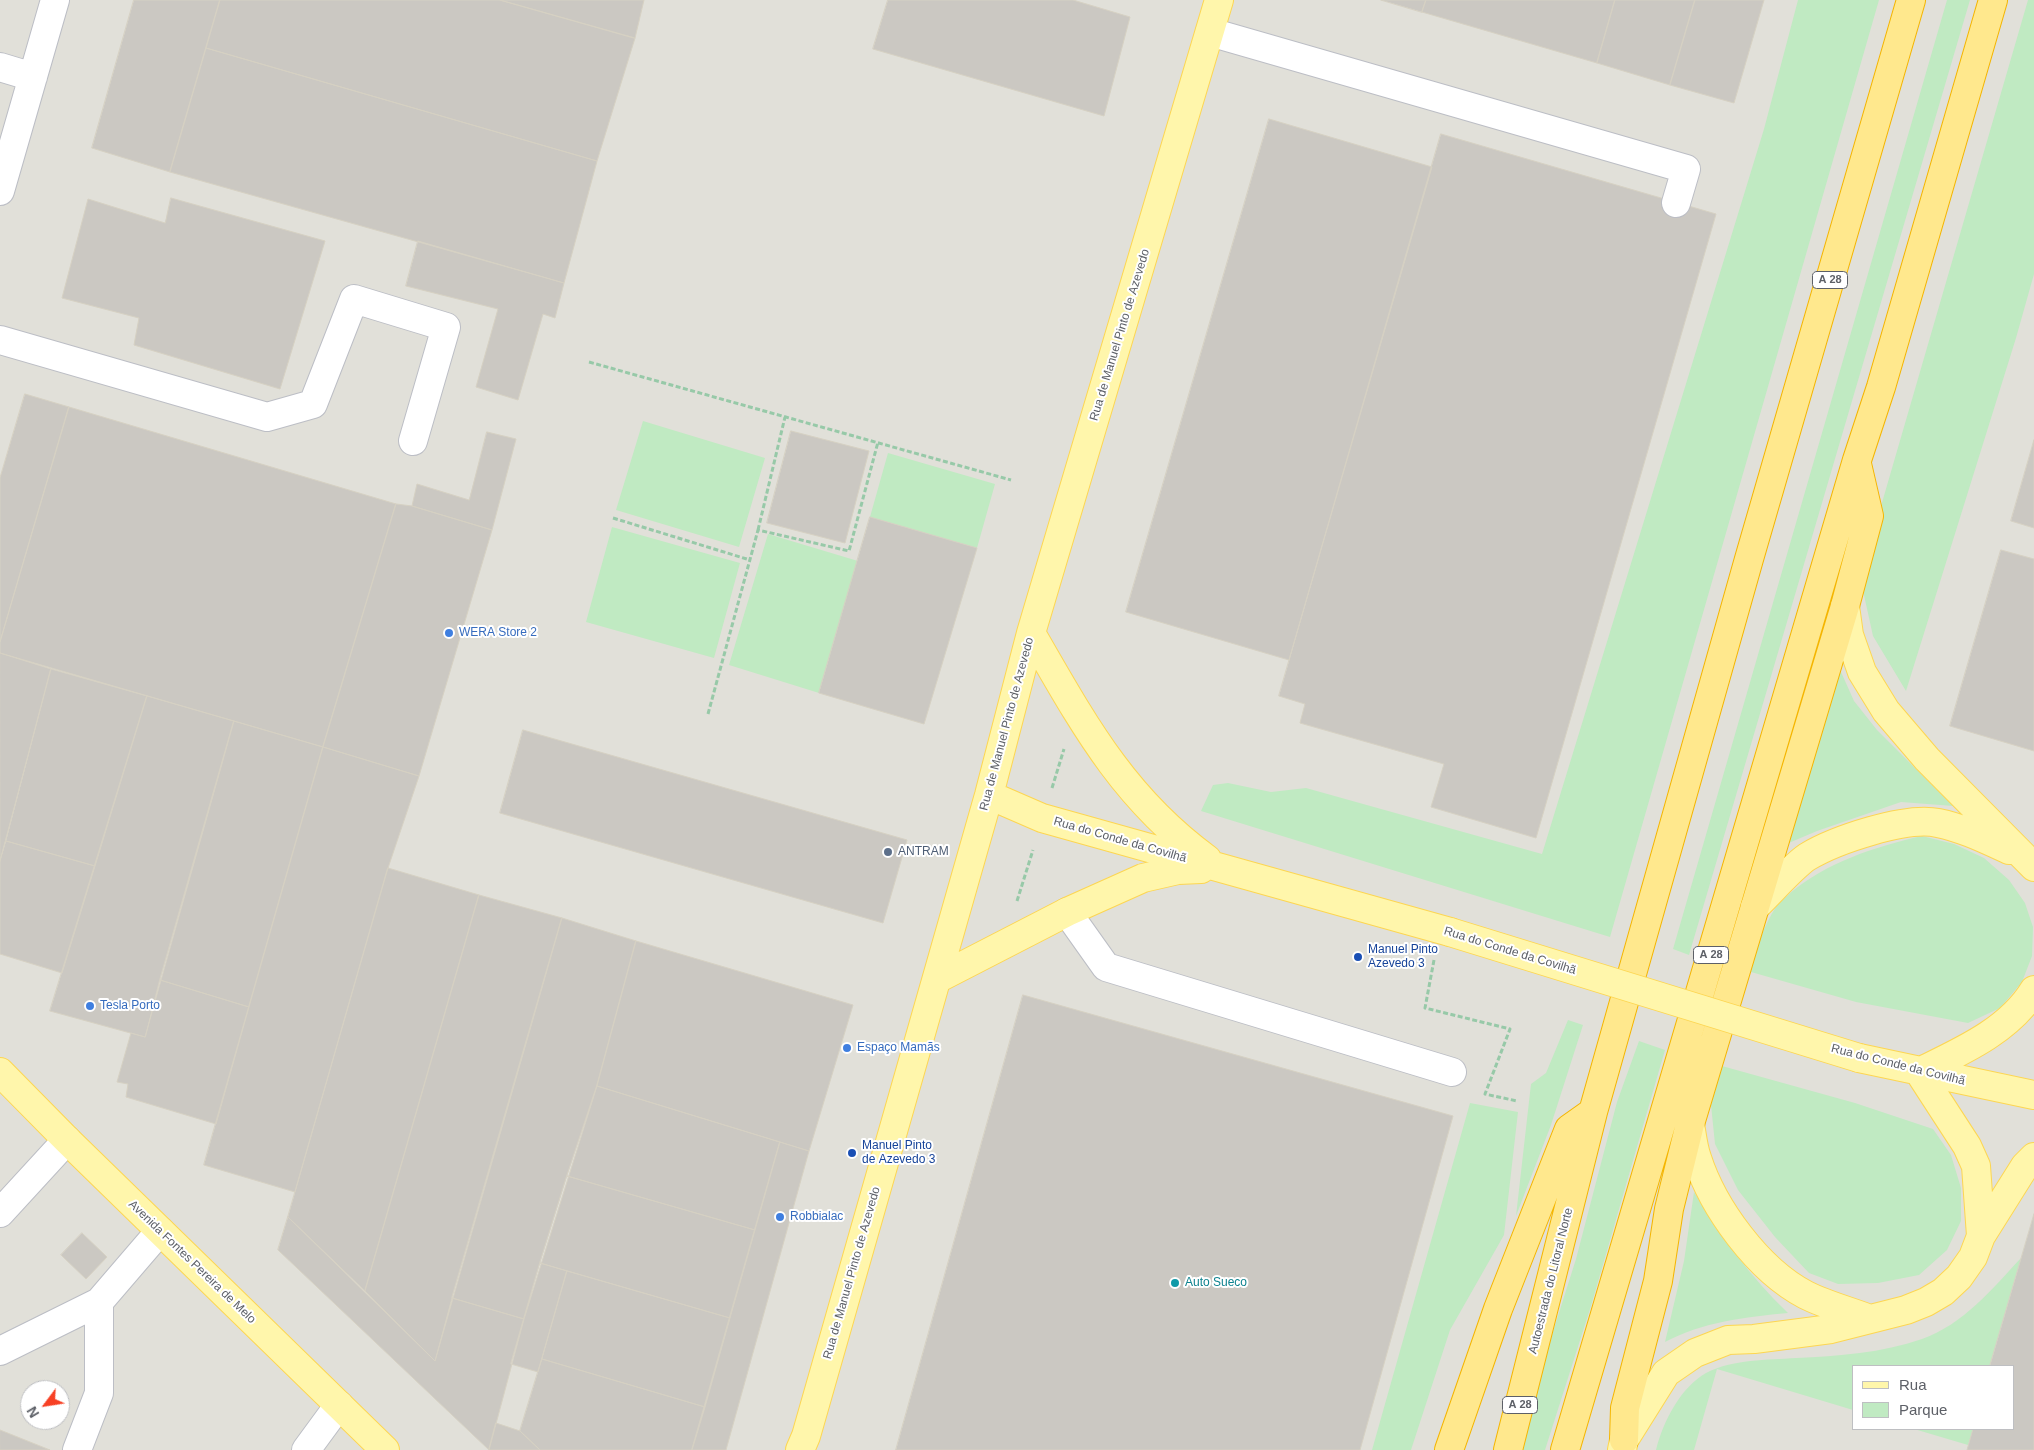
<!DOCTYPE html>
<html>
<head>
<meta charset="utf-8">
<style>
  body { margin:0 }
  #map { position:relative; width:2034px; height:1450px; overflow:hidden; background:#f0eee5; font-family:Helvetica,sans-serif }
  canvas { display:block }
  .legend { position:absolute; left:1852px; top:1365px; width:162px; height:65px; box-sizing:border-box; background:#fff; border:1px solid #bebfc2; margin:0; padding:6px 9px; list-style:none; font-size:15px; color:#5d6067 }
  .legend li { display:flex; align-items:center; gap:10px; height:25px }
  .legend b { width:25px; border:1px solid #bebfc2 }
  .north { position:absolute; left:20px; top:1380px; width:50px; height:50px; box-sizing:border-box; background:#fff; border:1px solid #bebfc2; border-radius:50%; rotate:239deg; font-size:14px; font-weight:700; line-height:20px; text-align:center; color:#5d6067 }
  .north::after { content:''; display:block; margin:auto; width:18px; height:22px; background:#f74024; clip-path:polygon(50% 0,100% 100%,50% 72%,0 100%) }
</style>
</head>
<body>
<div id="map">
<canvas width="2034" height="1450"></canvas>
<ul class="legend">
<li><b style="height:6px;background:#fff6ab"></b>Rua</li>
<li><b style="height:14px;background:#c0eac2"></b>Parque</li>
</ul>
<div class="north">N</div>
</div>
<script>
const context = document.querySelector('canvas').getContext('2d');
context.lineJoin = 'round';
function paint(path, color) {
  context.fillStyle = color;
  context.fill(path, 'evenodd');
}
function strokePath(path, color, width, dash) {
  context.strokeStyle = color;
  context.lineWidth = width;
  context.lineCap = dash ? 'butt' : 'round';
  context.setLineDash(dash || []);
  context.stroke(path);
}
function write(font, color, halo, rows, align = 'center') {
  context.font = font + ' Helvetica,sans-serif';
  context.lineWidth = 4;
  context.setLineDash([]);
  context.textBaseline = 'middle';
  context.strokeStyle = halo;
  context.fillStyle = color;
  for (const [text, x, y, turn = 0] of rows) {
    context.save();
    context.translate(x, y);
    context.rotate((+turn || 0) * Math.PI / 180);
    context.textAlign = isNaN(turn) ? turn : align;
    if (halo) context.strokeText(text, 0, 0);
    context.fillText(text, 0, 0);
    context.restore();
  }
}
paint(new Path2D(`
  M 0,0 L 2034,0 L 2034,1450 L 0,1450 ZM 1853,1366 L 2013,1366 L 2013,1429 L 1853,1429 ZM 30,1390 L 60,1390 L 60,1420 L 30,1420 Z`), '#e1e0d9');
paint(new Path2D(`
  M 1798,0 L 1879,0 L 1610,937 L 1201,811 L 1213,785 L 1228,783 L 1271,792 L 1306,788 L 1542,854 L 1764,129 Z
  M 1947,0 L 1970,0 L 1689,955 L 1673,949 Z
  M 2028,0 L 2034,0 L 2034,274 L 2016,338 L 1906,691 L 1873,636 L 1862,586 L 1872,537 Z
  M 643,421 L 765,458 L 739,547 L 616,510 Z
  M 888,453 L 995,484 L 977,548 L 870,517 Z
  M 612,527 L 740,563 L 714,658 L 586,622 Z
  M 768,534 L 858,561 L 819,693 L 729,665 Z
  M 1837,663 L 1854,701 L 1877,730 L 1953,806 L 1901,802 L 1817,831 L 1784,845 Z
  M 1922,836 L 1954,844 L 1984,858 L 2009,880 L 2025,903 L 2033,927 L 2032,956 L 2022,982 L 2000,1008 L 1968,1023 L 1856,1002 L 1751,972 C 1756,949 1763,927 1776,907 C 1779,902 1785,898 1789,894 C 1827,862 1874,847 1922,836 Z
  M 1568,1020 L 1583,1025 L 1551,1125 L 1516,1216 L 1531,1084 L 1546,1073 Z
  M 1639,1041 L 1665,1050 L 1591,1306 L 1545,1450 L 1523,1450 L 1545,1357 L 1576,1259 L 1617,1102 Z
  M 1722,1066 L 1855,1103 L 1933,1129 L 1951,1155 L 1961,1188 L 1961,1221 L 1947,1250 L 1919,1275 L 1878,1283 L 1838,1284 L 1809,1273 L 1775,1237 L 1738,1190 L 1715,1144 L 1711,1105 Z
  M 1470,1103 L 1518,1112 L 1504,1235 L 1450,1330 L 1411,1450 L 1372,1450 Z
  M 1694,1192 C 1721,1236 1750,1277 1788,1313 C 1745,1317 1703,1322 1665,1342 L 1684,1261 Z
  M 2021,1258 L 1990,1366 L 1853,1366 L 1853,1410 L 1717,1369 L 1694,1450 L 1656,1450 C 1663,1422 1680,1388 1706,1373 C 1733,1359 1767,1360 1796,1358 C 1838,1356 1882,1353 1922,1339 C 1964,1324 1992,1289 2021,1258 Z
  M 1914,1429 L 1973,1429 L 1968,1445 Z`), '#c0eac2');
const building = new Path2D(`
  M 134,0 L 220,0 L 170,172 L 92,148 Z
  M 220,0 L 500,0 L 635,38 L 597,161 L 206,48 Z
  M 500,0 L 644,0 L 635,38 Z
  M 888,0 L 1073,0 L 1130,17 L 1104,116 L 873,49 Z
  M 1381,0 L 1426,0 L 1422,12 Z
  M 1426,0 L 1615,0 L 1597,63 L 1422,12 Z
  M 1615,0 L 1695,0 L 1670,85 L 1597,63 Z
  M 1695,0 L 1764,0 L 1734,103 L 1670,85 Z
  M 206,48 L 597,161 L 564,283 L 170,172 Z
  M 1269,119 L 1432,167 L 1289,660 L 1126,612 Z
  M 1441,134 L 1716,214 L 1536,838 L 1431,807 L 1444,764 L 1300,723 L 1305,704 L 1279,696 Z
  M 171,198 L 325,241 L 280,389 L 134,345 L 139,318 L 62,298 L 88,199 L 165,223 Z
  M 418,241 L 564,283 L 555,318 L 543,314 L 518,400 L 476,387 L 498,309 L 406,286 Z
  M 25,394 L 69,407 L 0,642 L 0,478 Z
  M 69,407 L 396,504 L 323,747 L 0,653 L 0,642 Z
  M 791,431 L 869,451 L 845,543 L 767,523 Z
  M 487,432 L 516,439 L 492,530 L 412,506 L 417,484 L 469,500 Z
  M 2034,440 L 2034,528 L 2011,521 Z
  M 396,504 L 412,506 L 492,530 L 419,776 L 323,747 Z
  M 870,517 L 977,548 L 924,724 L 819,693 Z
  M 2001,550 L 2034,559 L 2034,751 L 1950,726 Z
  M 0,653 L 51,669 L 0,861 Z
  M 51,669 L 147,696 L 95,866 L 6,841 Z
  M 147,696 L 234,721 L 145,1037 L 50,1011 Z
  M 234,721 L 323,747 L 249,1007 L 160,980 Z
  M 523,730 L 907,840 L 883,923 L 500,813 Z
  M 323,747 L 419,776 L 388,868 L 295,1192 L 204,1165 Z
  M 6,841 L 95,866 L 62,973 L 0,954 L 0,861 Z
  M 388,868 L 479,895 L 365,1291 L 288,1217 Z
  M 479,895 L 562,918 L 435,1361 L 365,1291 Z
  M 562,918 L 636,941 L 597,1086 L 524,1319 L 452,1298 Z
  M 636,941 L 853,1005 L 809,1151 L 597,1086 Z
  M 160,980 L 249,1007 L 216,1124 L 126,1097 L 128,1084 L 117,1082 L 131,1033 L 145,1037 Z
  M 1023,995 L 1453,1116 L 1360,1450 L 896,1450 Z
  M 597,1086 L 780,1142 L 755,1230 L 567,1176 Z
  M 780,1142 L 809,1151 L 726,1450 L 692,1450 Z
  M 567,1176 L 755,1230 L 730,1318 L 540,1263 Z
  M 2034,1214 L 2034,1450 L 1967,1450 L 1973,1429 L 2013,1429 L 2013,1366 L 1990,1366 Z
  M 288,1217 L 435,1361 L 452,1298 L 524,1319 L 489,1450 L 278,1250 Z
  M 82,1233 L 107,1257 L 86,1279 L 61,1255 Z
  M 540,1263 L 567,1271 L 538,1372 L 511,1364 Z
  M 567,1271 L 730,1318 L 705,1407 L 542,1359 Z
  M 542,1359 L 705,1407 L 692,1450 L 540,1450 L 520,1431 Z
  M 496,1423 L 520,1431 L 540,1450 L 489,1450 Z
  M 0,1430 L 50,1450 L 0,1450 Z`);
paint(building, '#cbc8c2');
strokePath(building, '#d6d1c3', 1);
const minor = new Path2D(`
  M 1210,32 L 1686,169 L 1676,203
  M 0,67 L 33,77
  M 0,191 L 55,0
  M 0,340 L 267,417 L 313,404 L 354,299 L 446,327 L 413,441
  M 1067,912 L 1106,967 L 1452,1072
  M 0,1213 L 67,1140
  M 0,1351 L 99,1302 L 160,1231
  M 77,1450 L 99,1393 L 99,1302
  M 306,1450 L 339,1405`);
const major = new Path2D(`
  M 1845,606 L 1849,635 L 1862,672 L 1886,711 L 1927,759 L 2034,867
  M 1031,633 C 1082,721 1122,797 1207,859
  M 989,795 L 1042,818 L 1450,932
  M 1755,907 C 1770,893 1791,868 1807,857 C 1835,840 1906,816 1938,823 C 1963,828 1987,840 2009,850
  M 937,979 L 1067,912 L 1143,878 L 1178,870 L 1201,869
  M 1859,1058 L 2034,1095
  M 0,1072 L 67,1140 L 385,1450
  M 1919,1072 L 1967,1146 L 1976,1166 L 1981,1236
  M 1919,1072 C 1960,1052 2009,1031 2034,990
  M 1690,1124 C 1692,1135 1693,1147 1697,1158 C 1713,1208 1758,1270 1806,1295 C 1826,1305 1849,1311 1870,1319
  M 800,1450 L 806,1436 L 989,795 L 1031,633 L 1219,0
  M 1622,1450 L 1624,1440 L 1666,1373 L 1695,1353 L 1728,1340 L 1754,1339 L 1831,1329 L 1906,1310 L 1926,1302 L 1943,1292 L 1959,1277 L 1973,1257 L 1981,1236 L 2025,1166 L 2034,1157`);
const highway = new Path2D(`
  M 1624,1440 L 1625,1408 L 1658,1281 L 1669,1209 L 1690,1124 L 1845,606 L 1869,516 L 1857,464
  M 1449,1450 L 1498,1309 L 1569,1129 L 1593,1112
  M 1508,1450 L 1593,1112 L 1749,559 L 1911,0
  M 1565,1450 L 1857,460 L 1881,387 L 1993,0`);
strokePath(minor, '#bcbec5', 30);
strokePath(major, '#fdd652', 30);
strokePath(highway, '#f5b500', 30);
strokePath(new Path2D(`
  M 589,362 L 1011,480
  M 613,518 L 750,560
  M 758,530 L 785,417
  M 708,714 L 758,530 L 849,551 L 878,442
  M 1052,788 L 1064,749
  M 1017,901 L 1033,850
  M 1434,960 L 1425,1008 L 1510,1029 L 1485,1094 L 1517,1101`), '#97c9a8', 3, [5, 2.5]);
strokePath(minor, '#fff', 28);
strokePath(major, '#fff6ab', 28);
strokePath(highway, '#ffe88d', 28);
const majorBridge = new Path2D(`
  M 1450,932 L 1859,1058`);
strokePath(majorBridge, '#fdd652', 30, []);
strokePath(majorBridge, '#fff6ab', 28);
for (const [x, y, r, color] of [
  [449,633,5,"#3f7fe0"],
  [888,852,5,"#5c6f8a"],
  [1358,957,5,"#1a4fb4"],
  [90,1006,5,"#3f7fe0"],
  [847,1048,5,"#3f7fe0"],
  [852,1153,5,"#1a4fb4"],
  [780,1217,5,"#3f7fe0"],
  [1175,1283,5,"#0f9aa8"]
]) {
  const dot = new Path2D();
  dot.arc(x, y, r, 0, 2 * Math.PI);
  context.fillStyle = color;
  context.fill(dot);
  strokePath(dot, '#fff', 2);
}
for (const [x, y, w] of [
  [1830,280,35],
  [1711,955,35],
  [1520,1405,35]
]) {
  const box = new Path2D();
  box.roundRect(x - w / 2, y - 8.5, w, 17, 4);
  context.fillStyle = '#fff';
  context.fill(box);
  strokePath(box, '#5d6067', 1);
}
write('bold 11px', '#5d6067', null, [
  ["A 28",1830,280],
  ["A 28",1711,955],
  ["A 28",1520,1405]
]);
write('12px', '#5d6067', '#fff', [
  ["Rua de Manuel Pinto de Azevedo",1120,335,-73],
  ["Rua de Manuel Pinto de Azevedo",1007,724,-75],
  ["Rua do Conde da Covilhã",1120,840,16],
  ["Rua do Conde da Covilhã",1510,951,17],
  ["Rua do Conde da Covilhã",1898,1065,14],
  ["Avenida Fontes Pereira de Melo",192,1262,44],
  ["Rua de Manuel Pinto de Azevedo",852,1273,-74],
  ["Autoestrada do Litoral Norte",1551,1281,-76]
]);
write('12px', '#366cbe', '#fff', [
  ["WERA Store 2",459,633],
  ["Tesla Porto",100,1006],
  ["Espaço Mamãs",857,1048],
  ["Robbialac",790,1217]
], 'left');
write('12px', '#4e5e75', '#fff', [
  ["ANTRAM",898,852]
], 'left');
write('12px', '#164399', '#fff', [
  ["Manuel Pinto",1368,950],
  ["Azevedo 3",1368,964],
  ["Manuel Pinto",862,1146],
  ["de Azevedo 3",862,1160]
], 'left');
write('12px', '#0d838f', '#fff', [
  ["Auto Sueco",1185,1283]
], 'left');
</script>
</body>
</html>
